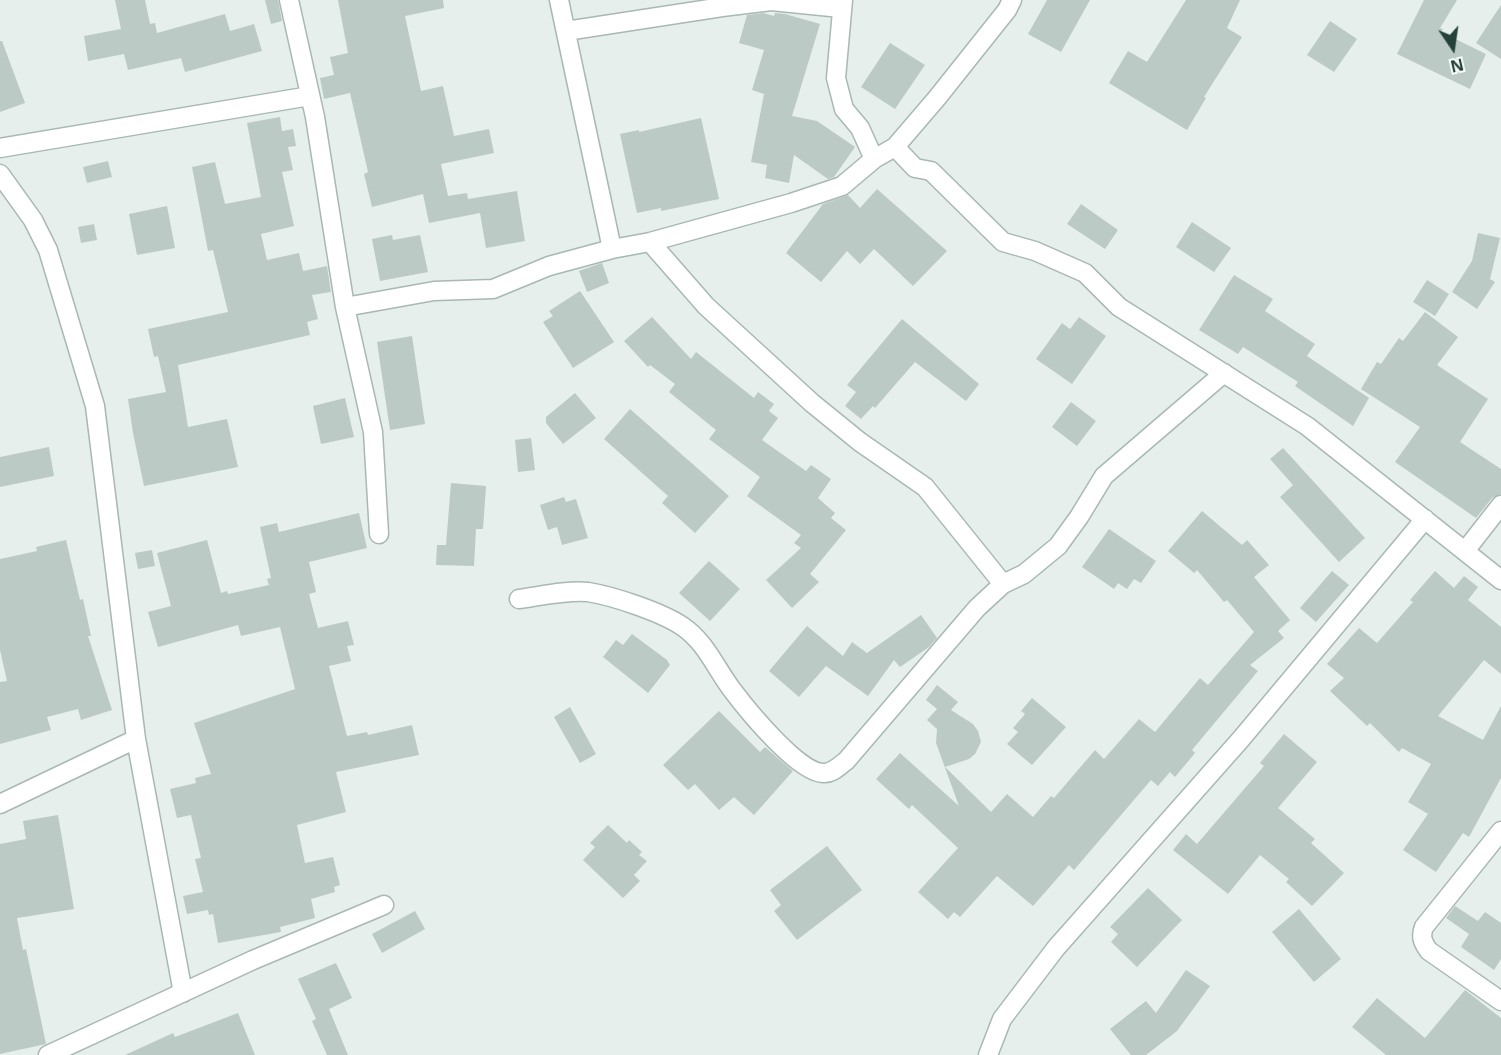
<!DOCTYPE html>
<html>
<head>
<meta charset="utf-8">
<style>
  body { margin:0 }
  #map { position:relative; width:1501px; height:1055px; overflow:hidden; background:#e6efeb; font-family:"Noto Sans",sans-serif }
  canvas { display:block }
  .north { position:absolute; left:1423px; top:18px; width:60px; height:60px; -webkit-text-stroke:4px #f7fbf9; paint-order:stroke; rotate:167deg; font-size:16px; font-weight:700; line-height:24px; text-align:center; color:#24423a }
  .north::after { content:''; display:block; margin:auto; width:21px; height:27px; background:#24423a; clip-path:polygon(50% 0,100% 100%,50% 72%,0 100%) }
</style>
</head>
<body>
<div id="map">
<canvas width="1501" height="1055"></canvas>
<div class="north">N</div>
</div>
<script>
const context = document.querySelector('canvas').getContext('2d');
context.lineJoin = 'round';
function paint(path, color) {
  context.fillStyle = color;
  context.fill(path, 'evenodd');
}
function strokePath(path, color, width, dash) {
  context.strokeStyle = color;
  context.lineWidth = width;
  context.lineCap = dash ? 'butt' : 'round';
  context.setLineDash(dash || []);
  context.stroke(path);
}
paint(new Path2D(`
  M 115,0 L 145,0 L 150,24 L 155,23 L 157,33 L 225,14 L 230,31 L 254,24 L 262,51 L 185,72 L 181,58 L 128,70 L 124,54 L 88,61 L 84,36 L 121,29 Z
  M 265,0 L 278,0 L 282,21 L 271,24 Z
  M 338,0 L 443,0 L 444,8 L 405,16 L 421,91 L 443,86 L 454,136 L 489,129 L 494,153 L 441,164 L 448,196 L 467,193 L 468,199 L 517,191 L 525,241 L 486,248 L 480,213 L 429,223 L 423,194 L 372,207 L 364,174 L 368,172 L 350,93 L 324,99 L 320,78 L 334,75 L 330,57 L 348,53 Z
  M 1047,0 L 1090,0 L 1061,52 L 1028,34 Z
  M 1186,0 L 1240,0 L 1227,28 L 1242,37 L 1204,97 L 1206,98 L 1187,130 L 1109,83 L 1128,51 L 1147,62 Z
  M 1424,0 L 1457,0 L 1440,28 L 1443,29 L 1441,32 L 1486,54 L 1470,89 L 1397,54 Z
  M 1501,5 L 1501,59 L 1476,43 Z
  M 763,13 L 774,16 L 775,13 L 785,14 L 820,24 L 792,116 L 817,121 L 855,147 L 834,177 L 828,179 L 794,155 L 789,183 L 765,178 L 767,165 L 751,162 L 764,94 L 752,90 L 764,50 L 739,43 L 747,15 Z
  M 1330,21 L 1357,39 L 1334,72 L 1307,55 Z
  M 0,41 L 2,41 L 25,103 L 0,112 Z
  M 890,43 L 925,65 L 895,109 L 861,87 Z
  M 280,117 L 282,131 L 293,129 L 296,146 L 288,147 L 293,170 L 282,172 L 294,226 L 261,234 L 267,260 L 299,253 L 303,271 L 327,266 L 331,292 L 312,295 L 318,319 L 307,322 L 310,335 L 178,365 L 188,427 L 227,419 L 238,467 L 144,486 L 133,433 L 128,399 L 166,392 L 158,356 L 154,357 L 148,329 L 228,312 L 213,250 L 208,251 L 192,167 L 215,162 L 225,204 L 261,197 L 247,123 Z
  M 701,118 L 719,199 L 661,211 L 661,208 L 637,213 L 620,134 L 639,130 L 639,132 Z
  M 108,161 L 112,177 L 87,183 L 83,167 Z
  M 877,189 L 947,251 L 913,286 L 874,249 L 860,264 L 847,251 L 821,282 L 786,253 L 823,204 L 848,195 L 860,208 Z
  M 1081,204 L 1118,230 L 1105,249 L 1067,224 Z
  M 167,206 L 175,248 L 137,255 L 129,214 Z
  M 1192,222 L 1231,248 L 1214,272 L 1176,247 Z
  M 94,224 L 97,240 L 81,243 L 78,227 Z
  M 1478,233 L 1500,238 L 1490,279 L 1495,282 L 1477,309 L 1452,292 L 1472,261 Z
  M 392,235 L 393,240 L 420,235 L 428,272 L 380,281 L 372,239 Z
  M 602,263 L 609,283 L 587,292 L 579,271 Z
  M 1234,275 L 1273,299 L 1265,311 L 1315,344 L 1307,356 L 1369,398 L 1353,426 L 1295,386 L 1298,382 L 1243,347 L 1238,354 L 1199,330 Z
  M 1427,280 L 1449,294 L 1435,316 L 1413,302 Z
  M 580,291 L 614,342 L 573,368 L 543,322 L 553,316 L 549,311 Z
  M 1425,312 L 1458,337 L 1437,365 L 1488,399 L 1460,442 L 1501,469 L 1501,494 L 1492,498 L 1476,518 L 1395,462 L 1420,427 L 1361,389 L 1377,362 L 1381,364 L 1399,338 L 1403,341 Z
  M 652,317 L 691,359 L 696,352 L 754,398 L 758,392 L 774,404 L 769,411 L 778,418 L 762,440 L 806,471 L 811,465 L 831,479 L 818,498 L 835,513 L 831,518 L 846,530 L 810,574 L 819,582 L 792,608 L 766,580 L 801,548 L 794,543 L 801,535 L 747,496 L 760,477 L 709,439 L 716,430 L 669,392 L 675,384 L 650,365 L 648,367 L 624,341 Z
  M 1079,317 L 1106,336 L 1072,384 L 1036,359 L 1062,323 L 1070,329 Z
  M 902,319 L 979,384 L 966,401 L 915,362 L 875,408 L 873,406 L 861,419 L 845,406 L 856,392 L 847,385 Z
  M 412,336 L 425,424 L 390,430 L 377,342 Z
  M 575,393 L 596,418 L 563,444 L 546,423 L 546,417 Z
  M 345,398 L 354,437 L 321,444 L 313,406 Z
  M 1071,402 L 1096,421 L 1077,446 L 1052,427 Z
  M 630,409 L 729,496 L 695,533 L 662,503 L 668,496 L 604,439 Z
  M 531,438 L 535,470 L 518,472 L 515,440 Z
  M 49,447 L 54,476 L 0,487 L 0,457 Z
  M 1283,448 L 1365,538 L 1339,562 L 1280,497 L 1293,485 L 1270,459 Z
  M 451,483 L 486,486 L 483,529 L 476,529 L 474,566 L 436,565 L 437,545 L 446,545 Z
  M 564,497 L 566,502 L 576,499 L 588,538 L 562,545 L 557,527 L 548,530 L 540,505 Z
  M 1202,511 L 1242,545 L 1247,540 L 1269,565 L 1254,577 L 1290,620 L 1278,631 L 1284,638 L 1250,665 L 1258,671 L 1192,750 L 1195,753 L 1175,777 L 1170,772 L 1158,786 L 1151,780 L 1074,870 L 1069,865 L 1033,906 L 997,876 L 960,917 L 954,912 L 948,919 L 918,892 L 958,848 L 912,805 L 909,809 L 876,779 L 900,753 L 959,806 L 936,743 L 937,729 L 927,720 L 937,709 L 926,700 L 937,685 L 958,702 L 951,710 L 973,724 L 978,731 L 981,742 L 975,754 L 969,759 L 945,767 L 991,812 L 1007,794 L 1033,817 L 1051,796 L 1054,798 L 1095,750 L 1104,759 L 1139,719 L 1155,732 L 1200,678 L 1208,685 L 1254,632 L 1227,600 L 1224,602 L 1197,570 L 1194,573 L 1168,551 Z
  M 359,513 L 367,548 L 309,562 L 316,592 L 309,594 L 318,628 L 348,621 L 354,645 L 347,646 L 351,661 L 329,666 L 347,736 L 367,732 L 368,735 L 412,725 L 419,755 L 336,772 L 346,812 L 297,825 L 305,863 L 333,857 L 340,885 L 334,887 L 335,892 L 311,899 L 315,918 L 280,927 L 281,932 L 218,943 L 213,914 L 209,915 L 208,910 L 187,914 L 183,896 L 203,892 L 195,859 L 201,858 L 191,815 L 177,818 L 170,789 L 196,783 L 195,778 L 211,774 L 194,723 L 295,689 L 280,627 L 241,636 L 238,625 L 158,647 L 148,612 L 171,606 L 157,553 L 207,540 L 221,593 L 227,591 L 228,594 L 269,585 L 267,579 L 271,578 L 260,527 L 277,523 L 279,532 Z
  M 1109,529 L 1156,561 L 1141,583 L 1134,579 L 1127,589 L 1118,583 L 1114,589 L 1082,567 Z
  M 66,540 L 80,600 L 83,599 L 91,636 L 88,636 L 112,710 L 81,720 L 78,709 L 47,717 L 51,730 L 0,744 L 0,682 L 7,681 L 0,650 L 0,559 L 37,551 L 36,547 Z
  M 152,550 L 155,566 L 138,569 L 135,553 Z
  M 709,561 L 740,589 L 710,621 L 679,593 Z
  M 1332,571 L 1349,585 L 1316,622 L 1300,608 Z
  M 1435,571 L 1454,588 L 1464,576 L 1478,587 L 1468,600 L 1501,627 L 1501,674 L 1484,660 L 1438,716 L 1483,740 L 1501,706 L 1501,778 L 1469,837 L 1463,833 L 1436,872 L 1403,850 L 1428,814 L 1408,802 L 1431,764 L 1402,748 L 1399,752 L 1370,723 L 1367,726 L 1330,691 L 1344,678 L 1327,664 L 1359,628 L 1377,643 L 1413,602 L 1410,600 Z
  M 921,615 L 937,638 L 929,647 L 900,667 L 894,660 L 868,696 L 826,666 L 799,697 L 769,671 L 807,626 L 843,656 L 852,642 L 867,653 Z
  M 632,634 L 667,660 L 670,665 L 648,693 L 603,657 L 616,640 L 623,645 Z
  M 1032,698 L 1066,727 L 1032,765 L 1007,744 L 1018,732 L 1013,728 L 1025,714 L 1021,711 Z
  M 570,707 L 596,754 L 580,763 L 554,717 Z
  M 719,711 L 760,752 L 765,747 L 793,771 L 754,815 L 734,797 L 719,810 L 695,784 L 688,790 L 663,765 Z
  M 1284,734 L 1317,762 L 1278,808 L 1315,839 L 1311,843 L 1344,873 L 1312,906 L 1286,882 L 1289,879 L 1260,855 L 1228,894 L 1173,850 L 1186,834 L 1197,844 L 1264,766 L 1260,763 Z
  M 58,815 L 74,909 L 17,918 L 23,950 L 26,949 L 46,1044 L 0,1054 L 0,844 L 26,839 L 23,821 Z
  M 608,825 L 627,843 L 629,840 L 642,852 L 639,855 L 647,861 L 634,875 L 640,881 L 623,898 L 583,860 L 595,847 L 590,843 Z
  M 827,846 L 862,890 L 797,940 L 774,911 L 781,905 L 770,890 Z
  M 1148,888 L 1182,920 L 1137,967 L 1111,942 L 1118,934 L 1110,927 Z
  M 1455,906 L 1478,921 L 1485,912 L 1501,923 L 1501,959 L 1494,970 L 1461,947 L 1469,934 L 1446,918 Z
  M 1299,909 L 1341,959 L 1314,982 L 1272,932 Z
  M 415,911 L 425,929 L 382,953 L 372,934 Z
  M 336,963 L 352,998 L 329,1009 L 348,1055 L 327,1055 L 312,1021 L 316,1019 L 298,979 Z
  M 1186,970 L 1210,986 L 1177,1031 L 1146,1055 L 1131,1055 L 1110,1029 L 1146,1001 L 1156,1013 Z
  M 1465,990 L 1501,1018 L 1501,1055 L 1386,1055 L 1352,1027 L 1377,998 L 1425,1038 Z
  M 238,1013 L 255,1055 L 125,1055 L 173,1033 L 175,1037 Z`), '#bbcac4');
const minor = new Path2D(`
  M 289,0 L 315,117 L 345,307 L 373,432 L 379,534
  M 559,0 L 612,249
  M 843,0 L 836,78 L 844,109 L 860,128 L 874,159
  M 566,31 L 722,7 L 771,1 L 841,8
  M 895,147 L 937,98 L 1007,10 L 1012,0
  M 0,148 L 310,96
  M 0,174 L 33,220 L 48,250 L 95,406 L 136,739 L 183,993
  M 650,242 L 706,306 L 812,403 L 860,442 L 925,487 L 1003,584
  M 345,307 L 434,291 L 493,289 L 549,266 L 612,249 L 650,242 L 791,203 L 842,186 L 874,159 L 895,147 L 915,168 L 931,171 L 1003,242 L 1035,251 L 1085,273 L 1119,307 L 1307,426 L 1501,580
  M 1465,551 L 1501,505
  M 519,599 C 541,596 566,590 588,592 C 613,596 661,612 682,626 C 706,642 716,669 733,691 C 748,711 799,773 823,773 C 832,774 839,766 846,761 L 977,608 L 1003,584 L 1024,574 L 1058,546 L 1079,517 L 1104,476 L 1224,373
  M 0,804 L 136,739
  M 1501,831 L 1424,927 C 1420,937 1423,943 1429,951 L 1501,1001
  M 48,1055 L 253,960 L 384,905
  M 988,1055 L 1002,1019 L 1056,948 L 1241,739 L 1425,519`);
strokePath(minor, '#a8b8b2', 21);
strokePath(minor, '#fff', 18);
</script>
</body>
</html>
